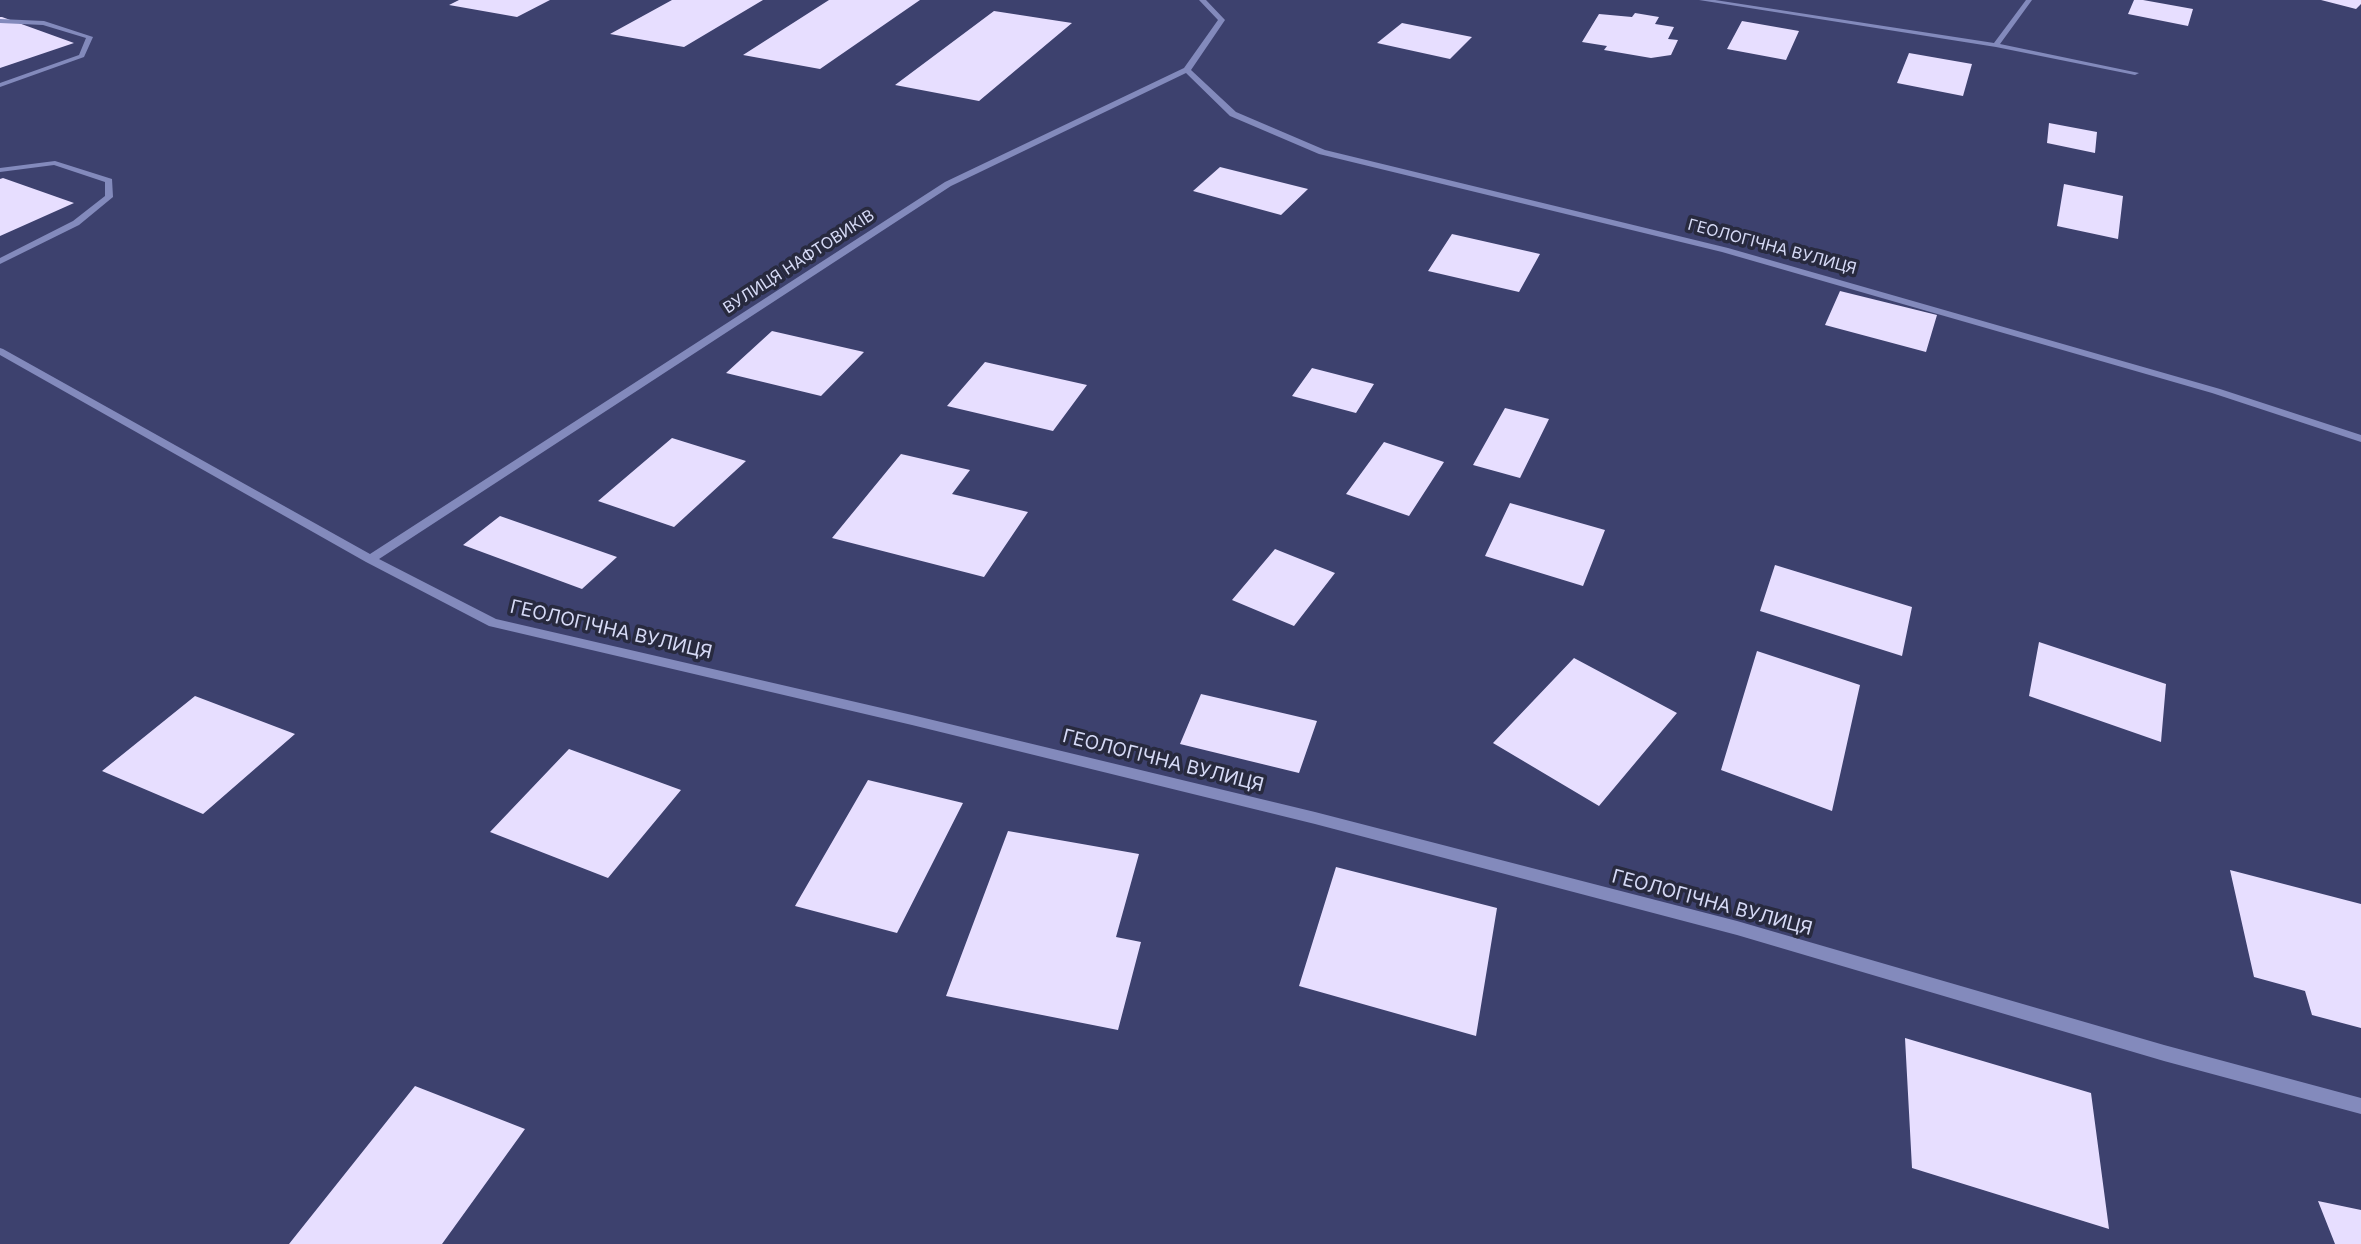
<!DOCTYPE html>
<html>
<head>
<meta charset="utf-8">
<style>
  body { margin:0 }
  canvas { display:block; background:#3d416e }
</style>
</head>
<body>
<canvas width="2361" height="1244"></canvas>
<script>
const context = document.querySelector('canvas').getContext('2d');
context.lineJoin = 'round';
function paint(path, color) {
  context.fillStyle = color;
  context.fill(path, 'evenodd');
}
function write(font, color, halo, rows, align = 'center') {
  context.font = font + ' Inter,sans-serif';
  context.lineWidth = 7;
  context.setLineDash([]);
  context.textBaseline = 'middle';
  context.strokeStyle = halo;
  context.fillStyle = color;
  for (const [text, x, y, turn = 0] of rows) {
    context.save();
    context.translate(x, y);
    context.rotate((+turn || 0) * Math.PI / 180);
    context.textAlign = isNaN(turn) ? turn : align;
    if (halo) context.strokeText(text, 0, 0);
    context.fillText(text, 0, 0);
    context.restore();
  }
}
paint(new Path2D(`
  M 459,0 L 550,0 L 517,17 L 449,5 Z
  M 672,0 L 763,0 L 684,47 L 610,34 Z
  M 829,0 L 920,0 L 820,69 L 743,55 Z
  M 2134,0 L 2143,0 L 2193,9 L 2188,26 L 2128,14 Z
  M 2321,0 L 2361,0 L 2361,4 L 2356,9 Z
  M 994,11 L 1072,23 L 979,101 L 895,85 Z
  M 1635,13 L 1659,17 L 1655,24 L 1674,27 L 1668,39 L 1678,40 L 1671,55 L 1651,58 L 1604,50 L 1607,46 L 1582,42 L 1599,14 L 1632,17 Z
  M 0,17 L 2,17 L 74,43 L 0,68 Z
  M 1742,21 L 1799,31 L 1786,60 L 1727,49 Z
  M 1402,23 L 1472,37 L 1450,59 L 1377,43 Z
  M 1909,53 L 1972,64 L 1963,96 L 1897,83 Z
  M 2049,123 L 2097,132 L 2095,153 L 2047,143 Z
  M 1220,167 L 1308,189 L 1281,215 L 1193,191 Z
  M 3,178 L 74,203 L 0,236 L 0,179 Z
  M 2064,184 L 2123,196 L 2118,239 L 2057,226 Z
  M 1452,234 L 1540,254 L 1519,292 L 1428,271 Z
  M 1840,291 L 1937,315 L 1926,352 L 1825,325 Z
  M 772,331 L 864,352 L 821,396 L 726,373 Z
  M 985,362 L 1087,385 L 1053,431 L 947,406 Z
  M 1312,368 L 1374,384 L 1356,413 L 1292,396 Z
  M 1505,408 L 1549,419 L 1520,478 L 1473,465 Z
  M 672,438 L 746,461 L 674,527 L 598,501 Z
  M 1384,442 L 1444,462 L 1409,516 L 1346,494 Z
  M 901,454 L 970,470 L 952,494 L 1028,512 L 984,577 L 832,538 Z
  M 1510,503 L 1605,530 L 1583,586 L 1485,556 Z
  M 500,516 L 617,557 L 582,589 L 463,545 Z
  M 1275,549 L 1335,573 L 1294,626 L 1232,600 Z
  M 1775,565 L 1912,607 L 1902,656 L 1760,611 Z
  M 2039,642 L 2166,684 L 2161,742 L 2029,696 Z
  M 1757,651 L 1860,685 L 1832,811 L 1721,770 Z
  M 1574,658 L 1677,713 L 1599,806 L 1493,743 Z
  M 1201,694 L 1317,721 L 1299,773 L 1180,744 Z
  M 195,696 L 295,734 L 203,814 L 102,771 Z
  M 569,749 L 681,790 L 608,878 L 490,832 Z
  M 868,780 L 963,803 L 897,933 L 795,906 Z
  M 1008,831 L 1139,854 L 1116,937 L 1141,942 L 1118,1030 L 946,996 Z
  M 1336,867 L 1497,908 L 1476,1036 L 1299,986 Z
  M 2230,870 L 2361,904 L 2361,1028 L 2312,1015 L 2305,991 L 2254,977 Z
  M 1905,1038 L 2091,1093 L 2109,1229 L 1912,1168 Z
  M 415,1086 L 525,1129 L 442,1244 L 289,1244 Z
  M 2318,1201 L 2361,1210 L 2361,1244 L 2335,1244 Z`), '#e7deff');
paint(new Path2D(`
  M 1199,0 L 1206,0 L 1225,20 L 1191,70 L 1236,112 L 1325,150 L 1728,248 L 2220,389 L 2361,435 L 2361,442 L 2212,393 L 1722,252 L 1319,154 L 1230,116 L 1186,73 L 951,186 L 379,559 L 496,619 L 912,715 L 1315,812 L 1737,921 L 2164,1045 L 2361,1098 L 2361,1114 L 2164,1061 L 1737,935 L 1315,824 L 912,725 L 489,626 L 366,562 L 0,355 L 0,348 L 3,349 L 370,554 L 945,182 L 1184,68 L 1218,20 Z
  M 1699,0 L 1715,0 L 1994,43 L 2026,0 L 2032,0 L 2000,44 L 2139,73 L 2135,75 L 1996,47 Z
  M 0,19 L 44,21 L 93,37 L 84,57 L 0,87 L 0,83 L 79,55 L 86,38 L 43,25 L 0,23 Z
  M 55,161 L 112,179 L 113,197 L 79,225 L 0,264 L 0,258 L 73,221 L 105,196 L 105,182 L 54,165 L 0,172 L 0,168 Z`), '#838abc');
write('16px', '#d6daf6', '#282a3f', [
  ["ГЕОЛОГІЧНА ВУЛИЦЯ",1772,247,15],
  ["ВУЛИЦЯ НАФТОВИКІВ",799,262,-33]
]);
write('19px', '#d6daf6', '#282a3f', [
  ["ГЕОЛОГІЧНА ВУЛИЦЯ",611,630,13],
  ["ГЕОЛОГІЧНА ВУЛИЦЯ",1163,761,14],
  ["ГЕОЛОГІЧНА ВУЛИЦЯ",1712,903,15]
]);
</script>
</body>
</html>
